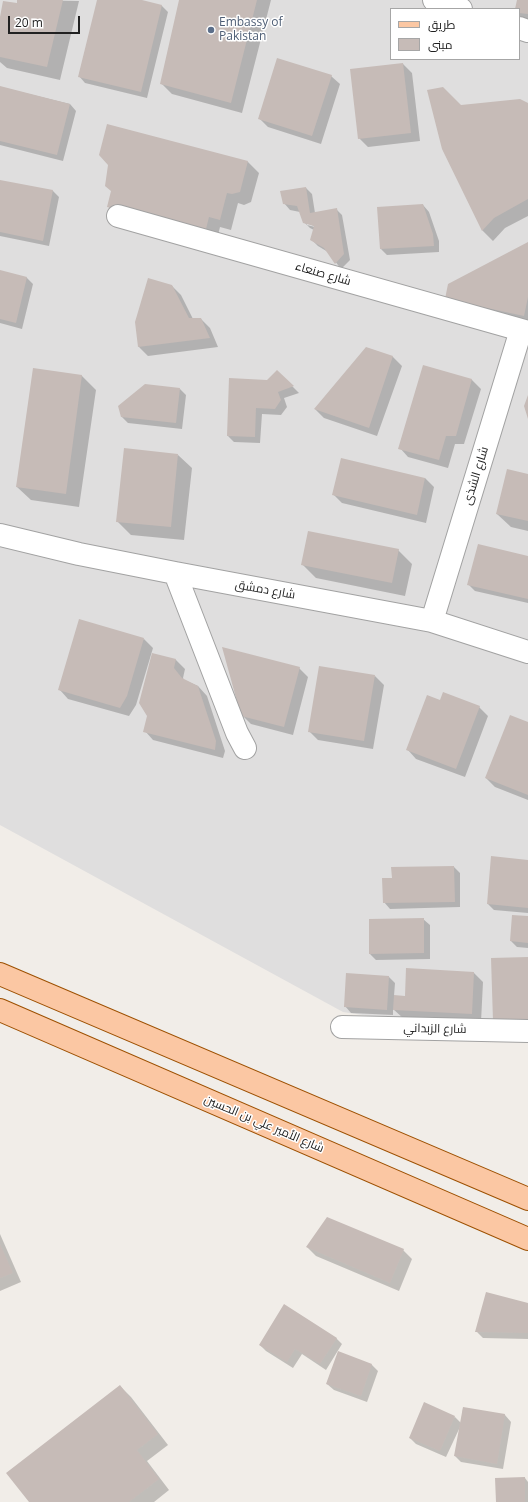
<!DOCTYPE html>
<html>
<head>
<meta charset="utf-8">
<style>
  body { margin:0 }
  #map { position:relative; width:528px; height:1502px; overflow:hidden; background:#f1ede8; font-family:"Open Sans",Cairo,sans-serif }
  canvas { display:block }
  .legend { position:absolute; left:390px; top:8px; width:130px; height:52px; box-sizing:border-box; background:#fff; border:1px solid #a6a6a6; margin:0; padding:5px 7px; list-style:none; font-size:12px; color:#212121 }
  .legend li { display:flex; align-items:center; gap:8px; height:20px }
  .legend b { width:20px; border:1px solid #a6a6a6 }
  .scale { position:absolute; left:8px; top:16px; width:72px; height:18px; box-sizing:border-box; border:2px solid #212121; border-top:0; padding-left:5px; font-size:12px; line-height:14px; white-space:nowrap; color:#212121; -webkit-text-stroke:3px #fff; paint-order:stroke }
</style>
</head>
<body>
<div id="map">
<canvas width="528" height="1502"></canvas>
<ul class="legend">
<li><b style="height:5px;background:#fbc7a3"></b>طريق</li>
<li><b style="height:11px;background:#c6bbb7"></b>مبنى</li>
</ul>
<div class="scale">20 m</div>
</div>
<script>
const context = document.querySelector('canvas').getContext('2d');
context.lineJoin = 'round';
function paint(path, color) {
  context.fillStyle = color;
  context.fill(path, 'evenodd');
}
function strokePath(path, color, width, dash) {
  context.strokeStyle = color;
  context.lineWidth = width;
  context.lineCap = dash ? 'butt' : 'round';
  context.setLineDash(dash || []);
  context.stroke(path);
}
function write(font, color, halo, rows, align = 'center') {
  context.font = font + ' "Open Sans",Cairo,sans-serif';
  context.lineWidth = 3;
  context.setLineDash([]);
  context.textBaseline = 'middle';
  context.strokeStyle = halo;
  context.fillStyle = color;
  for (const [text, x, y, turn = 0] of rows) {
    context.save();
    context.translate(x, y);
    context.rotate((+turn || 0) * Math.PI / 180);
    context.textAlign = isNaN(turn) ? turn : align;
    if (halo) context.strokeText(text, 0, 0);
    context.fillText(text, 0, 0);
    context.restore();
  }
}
paint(new Path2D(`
  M 0,0 L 528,0 L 528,1041 L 343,1012 L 0,825 ZM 391,9 L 519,9 L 519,59 L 391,59 Z`), '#dfdede');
paint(new Path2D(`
  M 18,0 L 79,1 L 60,80 L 7,68 L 0,62 L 0,21 L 17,4 Z
  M 98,0 L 137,0 L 162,6 L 168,12 L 147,98 L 85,83 L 79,76 Z
  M 180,0 L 271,0 L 242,113 L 172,94 L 161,83 Z
  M 518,0 L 528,0 L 528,21 L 524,20 L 519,15 L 519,9 L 516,9 Z
  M 403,64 L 412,73 L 420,141 L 368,147 L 359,138 Z
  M 331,76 L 340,84 L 321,144 L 268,127 L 259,118 Z
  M 0,87 L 70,104 L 76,111 L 63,161 L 0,145 Z
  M 528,104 L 528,216 L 505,228 L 493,241 L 482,230 L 461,106 Z
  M 108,125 L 248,162 L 259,173 L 251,202 L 244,205 L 238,203 L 231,230 L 220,227 L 216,243 L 119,217 L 108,206 L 112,192 L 109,165 Z
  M 0,181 L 53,191 L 59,197 L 49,246 L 0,236 Z
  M 306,188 L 312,194 L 315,213 L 336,209 L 342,215 L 350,260 L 341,269 L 328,252 L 318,246 L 311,239 L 314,230 L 310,228 L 304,222 L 300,212 L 290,210 L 284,203 ZM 307,223 L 319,228 L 307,225 Z
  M 423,205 L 429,212 L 439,241 L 439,252 L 387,255 L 381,249 L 378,208 Z
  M 528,243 L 528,323 L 455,307 Z
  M 0,271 L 27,278 L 33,284 L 22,329 L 0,323 Z
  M 172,286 L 181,295 L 193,319 L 201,319 L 210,328 L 218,347 L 148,356 L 139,347 L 136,323 Z
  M 367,348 L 393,357 L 402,366 L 377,436 L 324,418 L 315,409 Z
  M 424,366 L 472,380 L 481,389 L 464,444 L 455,444 L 448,468 L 408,457 L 400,448 Z
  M 34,369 L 82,376 L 96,390 L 79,507 L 31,500 L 17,487 Z
  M 277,371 L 299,393 L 284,398 L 287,407 L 281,415 L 262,414 L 260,443 L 234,442 L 228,436 L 268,381 Z
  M 180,389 L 186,395 L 182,429 L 128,423 L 122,417 Z
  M 178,455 L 192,468 L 184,540 L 131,535 L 117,521 Z
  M 528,475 L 528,531 L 511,527 L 497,514 Z
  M 425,478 L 434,487 L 426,523 L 342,503 L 333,494 Z
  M 398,550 L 412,564 L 405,596 L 316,578 L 302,564 Z
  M 528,557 L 528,603 L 475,591 L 469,585 Z
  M 144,639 L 153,648 L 136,705 L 129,716 L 68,699 L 60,690 Z
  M 153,654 L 176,660 L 185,669 L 183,678 L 184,680 L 198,686 L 207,696 L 225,751 L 223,758 L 153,740 L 145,731 L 148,716 Z
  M 299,668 L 308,677 L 293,735 L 251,724 L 242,715 Z
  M 375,676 L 384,685 L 373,749 L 318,740 L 309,731 Z
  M 440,701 L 479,707 L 488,716 L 465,777 L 416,759 L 408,750 Z
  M 528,723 L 528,800 L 495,787 L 486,778 Z
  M 528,861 L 528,913 L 494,910 L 488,904 Z
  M 454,867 L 460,873 L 460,907 L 390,909 L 384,902 L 393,879 Z
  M 528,917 L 528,948 L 517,947 L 511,941 Z
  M 423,919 L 430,925 L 430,959 L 376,960 L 370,954 Z
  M 474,973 L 483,982 L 481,1022 L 403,1018 L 393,1009 L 393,1015 L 351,1013 L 345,1006 L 389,977 L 395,983 L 394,996 L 406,997 Z
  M 0,1234 L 21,1282 L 0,1291 Z
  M 307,1247 L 403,1250 L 412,1259 L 399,1291 L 316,1256 Z
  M 487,1294 L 528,1305 L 528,1339 L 483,1338 L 477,1332 Z
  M 336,1338 L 342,1344 L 326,1370 L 302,1354 L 293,1368 L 266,1351 L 260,1345 Z
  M 339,1353 L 372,1365 L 378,1371 L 367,1402 L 334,1390 L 327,1384 Z
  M 120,1386 L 131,1397 L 168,1445 L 147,1461 L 169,1490 L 154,1502 L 30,1502 Z
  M 463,1408 L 505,1415 L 511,1422 L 503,1469 L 461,1462 L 455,1456 L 460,1427 L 446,1457 L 416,1444 L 410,1438 L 455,1417 L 461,1423 Z
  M 525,1478 L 528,1482 L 528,1502 L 497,1502 Z`), '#0003');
paint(new Path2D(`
  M 17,0 L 63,0 L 47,67 L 0,57 L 0,17 L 3,1 L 17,3 Z
  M 97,0 L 142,0 L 162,5 L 141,92 L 78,77 Z
  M 179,0 L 257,0 L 231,103 L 160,84 Z
  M 517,0 L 528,0 L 528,14 L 519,13 L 519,9 L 515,9 Z
  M 277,58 L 332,75 L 312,136 L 258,119 Z
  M 403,63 L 411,133 L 358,139 L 350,69 Z
  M 0,86 L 70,104 L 57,155 L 0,141 Z
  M 443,87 L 461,105 L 520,99 L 528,103 L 528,199 L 494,218 L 482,231 L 442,149 L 427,90 Z
  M 107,124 L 248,161 L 240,192 L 232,194 L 227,193 L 220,220 L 209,217 L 205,233 L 107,207 L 111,191 L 105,186 L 108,165 L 99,155 Z
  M 0,180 L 53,190 L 43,241 L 0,232 Z
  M 306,187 L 310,213 L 337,208 L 344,254 L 335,264 L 324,248 L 310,240 L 314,226 L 303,223 L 297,206 L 283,204 L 280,191 Z
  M 423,204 L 433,234 L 434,246 L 380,249 L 377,207 Z
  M 528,242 L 528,297 L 524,316 L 445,299 L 448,284 Z
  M 0,270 L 27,277 L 16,323 L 0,319 Z
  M 148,278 L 172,285 L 189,318 L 201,318 L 210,338 L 138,347 L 135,322 Z
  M 366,347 L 393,356 L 369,428 L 314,409 Z
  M 423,365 L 472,379 L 456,436 L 446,436 L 439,460 L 398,449 Z
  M 33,368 L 82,375 L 66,494 L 16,487 Z
  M 277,370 L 294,386 L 278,392 L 281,400 L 275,409 L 256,408 L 255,437 L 227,436 L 229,378 L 267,380 Z
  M 145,384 L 180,388 L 176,423 L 121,417 L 118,406 Z
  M 528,395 L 528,419 L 524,406 Z
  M 124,448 L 178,454 L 171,527 L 116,522 Z
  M 341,458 L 425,478 L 417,515 L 332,495 Z
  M 507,469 L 528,474 L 528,521 L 496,514 Z
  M 308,531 L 399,549 L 392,583 L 301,565 Z
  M 478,544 L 528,556 L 528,599 L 467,585 Z
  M 79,619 L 144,638 L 127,696 L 120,708 L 58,690 Z
  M 222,647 L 300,667 L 284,727 L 241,716 Z
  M 152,653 L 176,659 L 174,668 L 182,678 L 198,686 L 216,741 L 215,750 L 143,732 L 147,716 L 139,703 Z
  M 319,666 L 375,675 L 364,741 L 308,732 Z
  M 443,692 L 480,706 L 456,769 L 406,750 L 427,695 L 440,700 Z
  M 510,715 L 528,722 L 528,795 L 485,778 Z
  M 491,856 L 528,860 L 528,908 L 487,904 Z
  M 454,866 L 455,902 L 383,903 L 382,878 L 392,878 L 391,867 Z
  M 512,915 L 528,916 L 528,943 L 510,941 Z
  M 424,918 L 424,953 L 369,954 L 369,919 Z
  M 528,957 L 528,1020 L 493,1021 L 491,958 Z
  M 406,968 L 474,972 L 472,1014 L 393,1010 L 394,995 L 405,996 Z
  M 346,973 L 389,976 L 387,1010 L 344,1007 Z
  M 327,1217 L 404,1249 L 390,1283 L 306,1247 Z
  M 0,1244 L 13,1273 L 0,1278 Z
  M 486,1292 L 528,1303 L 528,1333 L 475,1332 Z
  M 284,1304 L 337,1338 L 320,1364 L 295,1349 L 287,1362 L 259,1345 Z
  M 338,1351 L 372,1364 L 361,1396 L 326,1384 Z
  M 120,1385 L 158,1434 L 137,1450 L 159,1479 L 129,1502 L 29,1502 L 6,1473 Z
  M 424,1402 L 455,1416 L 440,1451 L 409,1438 Z
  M 463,1407 L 505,1414 L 497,1464 L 454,1456 Z
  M 525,1477 L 525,1502 L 496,1502 L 495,1478 Z`), '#c6bbb7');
const minor = new Path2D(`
  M 434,0 L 461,9
  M 519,28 L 528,31
  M 118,216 L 528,332
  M 0,535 L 79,554 L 175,573 L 432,621 L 528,652
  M 175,573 L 237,733 L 245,748
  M 432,621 L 521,330
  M 342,1027 L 528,1031`);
const major = new Path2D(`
  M 0,974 L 528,1199
  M 0,1010 L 528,1239`);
strokePath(minor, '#a2a2a2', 24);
strokePath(major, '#9d5001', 24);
strokePath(minor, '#fff', 22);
strokePath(major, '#fbc7a3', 22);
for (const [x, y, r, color] of [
  [211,30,4,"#5c6f8a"]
]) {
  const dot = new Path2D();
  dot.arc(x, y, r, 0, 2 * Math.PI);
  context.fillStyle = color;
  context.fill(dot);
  strokePath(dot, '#fff', 1.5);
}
write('12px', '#4e5e75', '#fff', [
  ["Embassy of",219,23],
  ["Pakistan",219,37]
], 'left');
write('12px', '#212121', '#fff', [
  ["شارع صنعاء",323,274,16],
  ["شارع الشذى",476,476,-73],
  ["شارع دمشق",265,590,10],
  ["شارع الزبداني",435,1029,1],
  ["شارع الأمير علي بن الحسين",264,1124,23]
]);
</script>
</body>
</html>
